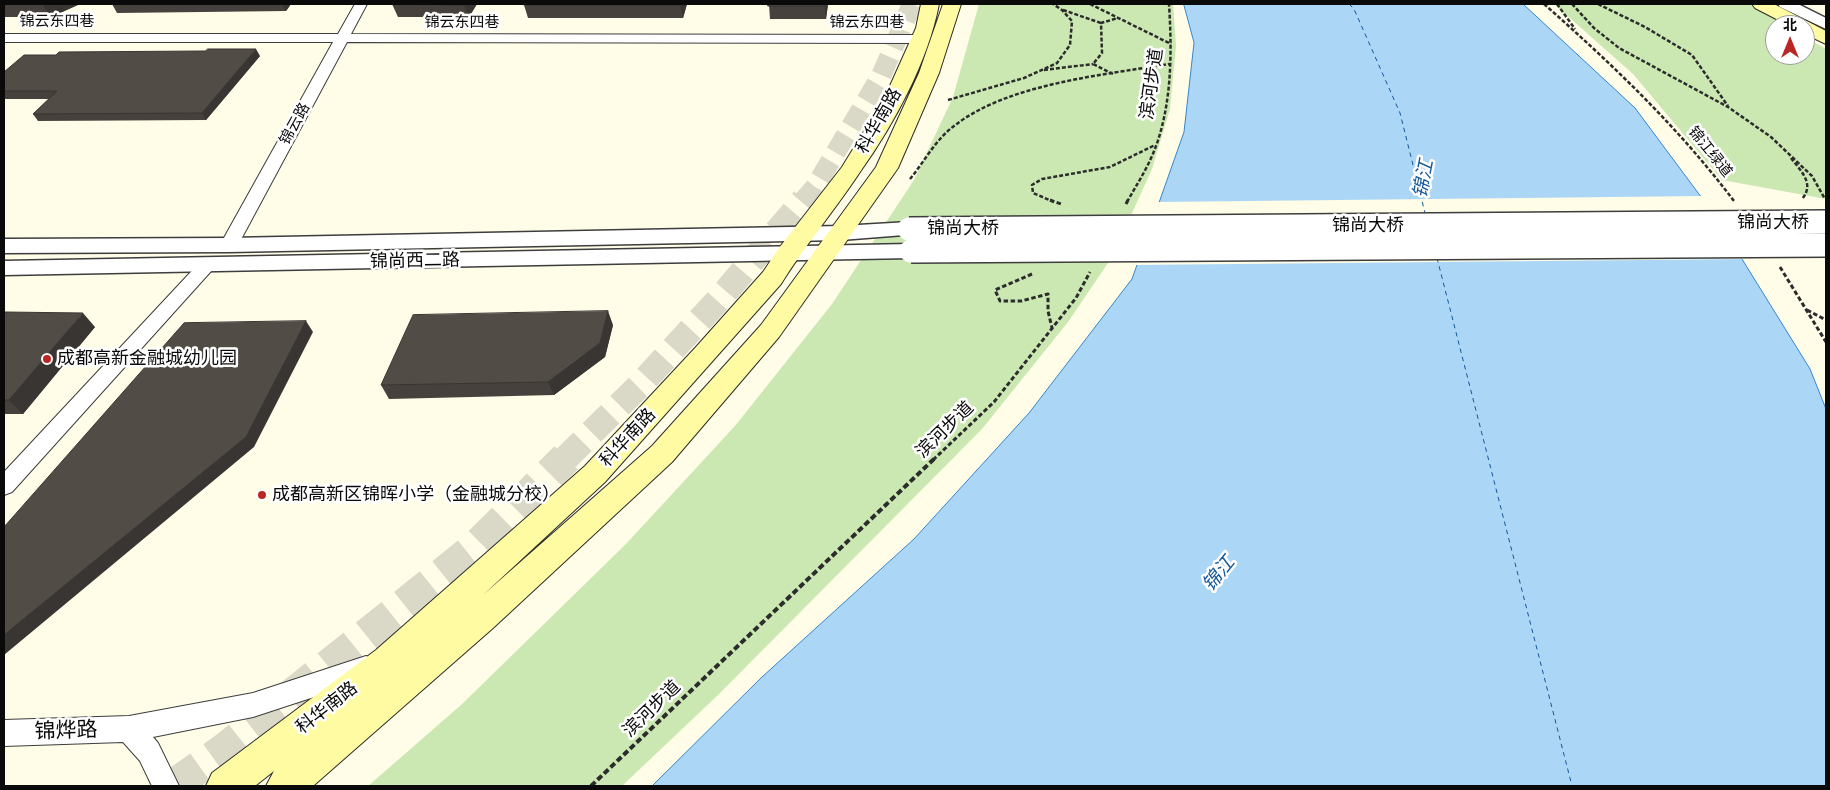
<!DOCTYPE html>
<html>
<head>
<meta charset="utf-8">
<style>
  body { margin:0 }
  #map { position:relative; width:1830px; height:790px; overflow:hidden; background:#fffce7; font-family:"Zilla Slab","Noto Sans SC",serif }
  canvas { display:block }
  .frame { position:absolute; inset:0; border:5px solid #0a0a0a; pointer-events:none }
  .north { position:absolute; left:1765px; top:15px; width:50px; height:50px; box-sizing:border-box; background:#fff; border:1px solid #9d9d9d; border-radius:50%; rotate:0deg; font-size:14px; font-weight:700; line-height:20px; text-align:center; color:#0a0a0a }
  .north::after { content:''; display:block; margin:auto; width:18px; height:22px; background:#b92623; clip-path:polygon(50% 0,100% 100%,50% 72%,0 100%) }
</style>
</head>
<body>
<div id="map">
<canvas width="1830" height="790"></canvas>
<div class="frame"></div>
<div class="north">北</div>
</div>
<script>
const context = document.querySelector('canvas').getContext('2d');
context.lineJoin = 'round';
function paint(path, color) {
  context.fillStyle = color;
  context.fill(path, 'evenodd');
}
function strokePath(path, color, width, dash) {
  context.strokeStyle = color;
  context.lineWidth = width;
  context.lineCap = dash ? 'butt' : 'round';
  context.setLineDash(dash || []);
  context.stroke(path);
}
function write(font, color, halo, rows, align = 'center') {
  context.font = font + ' "Zilla Slab","Noto Sans SC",serif';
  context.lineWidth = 5;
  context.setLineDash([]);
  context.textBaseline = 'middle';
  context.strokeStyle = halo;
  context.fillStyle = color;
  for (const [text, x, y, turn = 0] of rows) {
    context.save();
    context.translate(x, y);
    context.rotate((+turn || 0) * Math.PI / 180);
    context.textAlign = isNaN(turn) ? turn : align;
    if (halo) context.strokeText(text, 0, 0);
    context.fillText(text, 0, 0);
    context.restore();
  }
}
paint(new Path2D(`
  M 979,4 L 1173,4 L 1176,46 L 1170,109 L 1152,169 L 1112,257 L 1068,322 L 982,429 L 718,695 L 622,786 L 368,786 L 461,705 L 626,544 L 735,426 L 832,304 L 914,180 L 953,97 Z
  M 1554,4 L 1749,4 L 1785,25 L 1775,25 L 1775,55 L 1805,55 L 1805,37 L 1826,49 L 1826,199 L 1722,180 L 1633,74 Z`), '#cbe8b2');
const water = new Path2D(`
  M 1184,4 L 1523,4 L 1635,108 L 1716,217 L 1810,369 L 1826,409 L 1826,786 L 652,786 L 762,677 L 914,539 L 1029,413 L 1132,279 L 1184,132 L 1194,43 Z`);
paint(water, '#acd6f6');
strokePath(water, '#3486cd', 1);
paint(new Path2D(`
  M 1704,196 L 1745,259 L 1135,265 L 1157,202 Z`), '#fffce7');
strokePath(new Path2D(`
  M 1349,4 L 1354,9 L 1400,113 L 1425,213
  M 1437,258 L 1572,786`), '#15579a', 1, [4.5, 4]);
strokePath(new Path2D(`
  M 802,202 L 815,187 L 881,76 L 912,4`), '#dad8c6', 20, [20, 10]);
strokePath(new Path2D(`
  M 564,460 L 640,385 L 722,296 L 804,200`), '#dad8c6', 26, [26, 13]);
strokePath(new Path2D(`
  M 173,786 L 225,749 L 475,548 L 566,458`), '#dad8c6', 33, [33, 16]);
const minor = new Path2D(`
  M 355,4 L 367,4 L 351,34 L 920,35 L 927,39 L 920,43 L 347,42 L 238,245 L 235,249 L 229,251 L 223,249 L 220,245 L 333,42 L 4,42 L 4,34 L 338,34 Z
  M 207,259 L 213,261 L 216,265 L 213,269 L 12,492 L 4,495 L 4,472 L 201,261 Z
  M 366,656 L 375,660 L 378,668 L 375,676 L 366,680 L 253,717 L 153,737 L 158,743 L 179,786 L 152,786 L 140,761 L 123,742 L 4,746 L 4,720 L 129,716 L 253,693 Z`);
const tertiary = new Path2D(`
  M 1778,4 L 1798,4 L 1826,18 L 1826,29 L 1780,7 Z
  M 909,222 L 917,224 L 920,229 L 917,234 L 841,240 L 229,252 L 4,253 L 4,239 L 229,238 L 841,226 Z
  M 911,244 L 919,246 L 922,251 L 919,256 L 911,258 L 4,275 L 4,261 Z`);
const secondary = new Path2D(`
  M 921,4 L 939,4 C 928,62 894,124 860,172 C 835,210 805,245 781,284 L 605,482 L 483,595 L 652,446 L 761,325 L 876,167 L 919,73 L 943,4 L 961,4 L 939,73 L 898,168 L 779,337 L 672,462 L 493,628 L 313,786 L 266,786 L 274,771 L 255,786 L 206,786 L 212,773 L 376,650 L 585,466 L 696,347 L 763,272 L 779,248 L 842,167 L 885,97 L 916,28 Z
  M 1752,4 L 1774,4 L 1826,31 L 1826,44 L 1805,34 L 1805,25 L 1788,25 L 1755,8 Z`);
strokePath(minor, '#3d3d3d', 2);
strokePath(tertiary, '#3d3d3d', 3);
strokePath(secondary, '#2c2c2c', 2);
strokePath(new Path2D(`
  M 1090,4 L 1171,44
  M 1544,4 C 1613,65 1678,127 1734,201
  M 1557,4 L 1575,29
  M 1572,4 L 1594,28 L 1619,48 L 1728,107 L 1771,137 L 1812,176 L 1825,199
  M 1598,4 L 1645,27 L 1692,55 L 1728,106
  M 1063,10 L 1101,23
  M 1044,70 L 1093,64
  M 1113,74 L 1093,64 L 1102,53 L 1101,23 L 1118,18
  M 948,100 L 1024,78 L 1057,63 L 1070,45 L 1072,21 L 1062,10 L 1053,4
  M 1791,158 C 1801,171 1815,184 1802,199
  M 910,179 C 924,162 936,139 954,126 C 1007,84 1103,75 1169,64
  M 1054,202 L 1033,193 L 1032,185 L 1042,179 L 1110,167 L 1155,145
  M 1127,202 C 1137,184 1149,166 1156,146 C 1172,102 1172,51 1169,4`), '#2c2c2c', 2.5, [4, 2]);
strokePath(new Path2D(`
  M 1050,200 L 1061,204
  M 1126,204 L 1128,200
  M 1780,267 L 1826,342
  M 1032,274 L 995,290 L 1000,301 L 1021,301 L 1048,294 L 1048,311 L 1052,328
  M 1807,310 L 1826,320
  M 933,460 L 994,402 L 1076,298 L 1090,272`), '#2c2c2c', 3, [4.5, 2.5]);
strokePath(new Path2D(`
  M 591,786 L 935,458`), '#2c2c2c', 4, [6, 3]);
paint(minor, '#fff');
paint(tertiary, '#fff');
paint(secondary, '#fffba2');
const tertiaryBridge = new Path2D(`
  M 909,229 L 1826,222
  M 911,251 L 1826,245`);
strokePath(tertiaryBridge, '#3d3d3d', 26, []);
strokePath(tertiaryBridge, '#fff', 23);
paint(new Path2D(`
  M 4,4 L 80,4 L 51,17 L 4,17 Z
  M 112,4 L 291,4 L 286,11 L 117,13 Z
  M 392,4 L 477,4 L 469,17 L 398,17 Z
  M 687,4 L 683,18 L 528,18 L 524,5 Z
  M 769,4 L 869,4 L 828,4 L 826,19 L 770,19 Z
  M 260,56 L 206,120 L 38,121 L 33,114 L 49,99 L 4,99 L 4,72 Z
  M 4,312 L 95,327 L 23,414 L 4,414 Z
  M 613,325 L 605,357 L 554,395 L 389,399 L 381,385 Z`), '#47413d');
paint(new Path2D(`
  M 42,4 L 80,4 L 51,17 Z
  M 282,4 L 291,4 L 286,11 Z
  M 465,4 L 477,4 L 469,17 L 464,5 Z
  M 681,4 L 687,4 L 683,18 L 680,5 Z
  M 826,4 L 828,4 L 826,19 L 825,6 Z
  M 256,49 L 260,56 L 206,120 L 202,113 Z
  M 608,311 L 613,325 L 605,357 L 554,395 L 548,382 Z
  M 83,313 L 95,327 L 23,414 L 9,400 Z
  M 306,321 L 313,332 L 254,447 L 4,655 L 4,635 Z`), '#393532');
const building = new Path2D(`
  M 392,4 L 465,4 L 464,5 Z
  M 525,4 L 681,4 L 680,5 L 524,5 Z
  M 769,4 L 826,4 L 825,6 L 768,6 Z
  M 208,49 L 256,49 L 202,113 L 33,114 L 57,91 L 4,91 L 4,72 L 24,55 L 56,55 L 59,52 L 205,51 Z
  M 608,311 L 600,343 L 548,382 L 381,385 L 413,315 Z
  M 4,312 L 83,313 L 9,400 L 4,400 Z
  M 306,321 L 246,437 L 4,635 L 4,527 L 184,323 Z`);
paint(building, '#524c47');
strokePath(building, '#393532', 1);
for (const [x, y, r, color] of [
  [47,359,5,"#b92623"],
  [262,495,5,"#b92623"]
]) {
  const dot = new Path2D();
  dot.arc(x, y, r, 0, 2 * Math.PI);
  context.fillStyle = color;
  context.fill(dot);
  strokePath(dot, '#fff', 2);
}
write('15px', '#0a0a0a', '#fff', [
  ["锦云东四巷",57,22],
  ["锦云东四巷",462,23],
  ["锦云东四巷",867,23],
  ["锦云路",295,124,-61],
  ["锦江绿道",1710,152,51]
]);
write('18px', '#0a0a0a', '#fff', [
  ["滨河步道",1152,84,-82],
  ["科华南路",879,121,-60],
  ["锦尚大桥",1773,223],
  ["锦尚大桥",1368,226],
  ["锦尚大桥",963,229],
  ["锦尚西二路",415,261,-1],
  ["滨河步道",945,430,-44],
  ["科华南路",628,438,-47],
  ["科华南路",327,708,-38],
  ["滨河步道",652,709,-44]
]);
write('18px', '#0a0a0a', '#fff', [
  ["成都高新金融城幼儿园",57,359],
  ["成都高新区锦晖小学（金融城分校）",272,495]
], 'left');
write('italic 19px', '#15579a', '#fff', [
  ["锦江",1424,179,-79],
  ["锦江",1219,574,-51]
]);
write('21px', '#0a0a0a', '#fff', [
  ["锦烨路",66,731,-2]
]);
</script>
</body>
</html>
